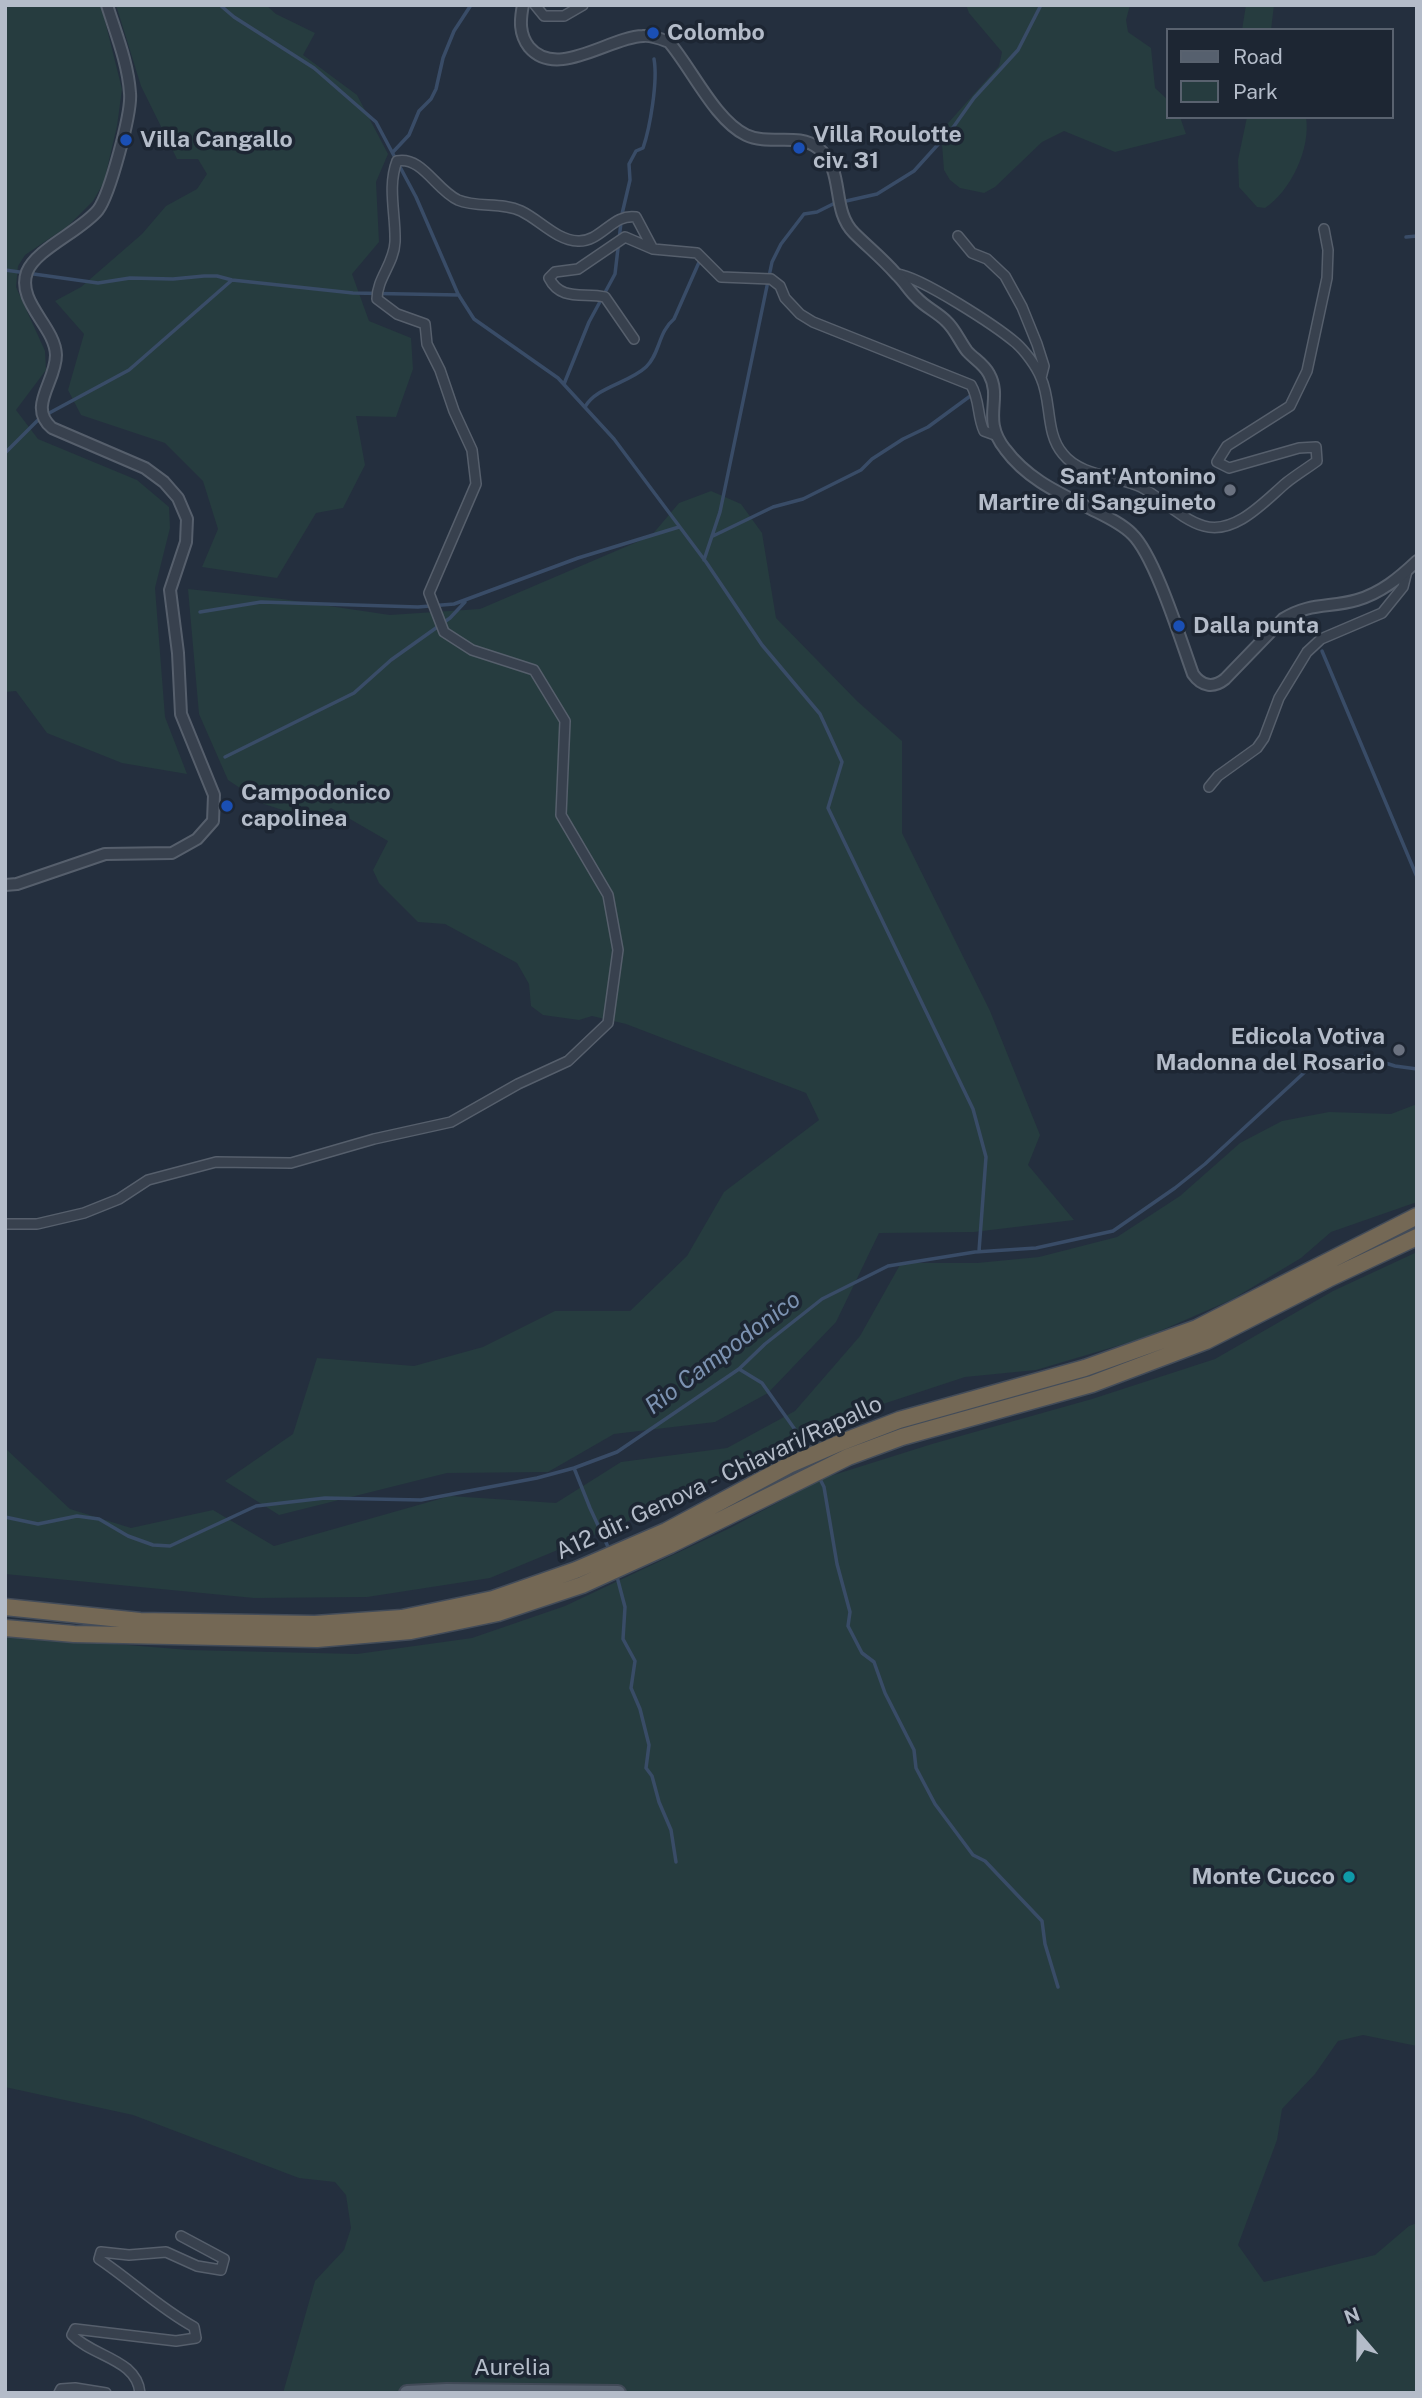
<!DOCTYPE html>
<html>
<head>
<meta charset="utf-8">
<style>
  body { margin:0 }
  #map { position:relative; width:1422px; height:2398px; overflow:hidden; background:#242f3e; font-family:"Public Sans",sans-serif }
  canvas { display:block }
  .frame { position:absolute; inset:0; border:7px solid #b4bcc9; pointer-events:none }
  .legend { position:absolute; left:1166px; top:28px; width:228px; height:91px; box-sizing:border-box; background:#1d2633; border:2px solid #59626f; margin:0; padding:9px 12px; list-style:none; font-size:21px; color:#b4bcc9 }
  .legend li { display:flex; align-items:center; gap:14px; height:35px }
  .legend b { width:35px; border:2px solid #59626f }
  .north { position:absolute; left:1324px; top:2300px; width:70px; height:70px; -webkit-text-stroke:5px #1d2633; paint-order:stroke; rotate:340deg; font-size:19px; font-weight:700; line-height:28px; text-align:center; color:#b4bcc9 }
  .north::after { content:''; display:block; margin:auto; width:24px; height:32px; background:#b4bcc9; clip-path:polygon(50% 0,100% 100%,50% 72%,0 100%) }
</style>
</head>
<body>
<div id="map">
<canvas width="1422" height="2398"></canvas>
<div class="frame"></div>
<ul class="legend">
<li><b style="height:9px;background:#56606e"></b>Road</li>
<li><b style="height:19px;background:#263c3f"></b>Park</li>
</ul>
<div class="north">N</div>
</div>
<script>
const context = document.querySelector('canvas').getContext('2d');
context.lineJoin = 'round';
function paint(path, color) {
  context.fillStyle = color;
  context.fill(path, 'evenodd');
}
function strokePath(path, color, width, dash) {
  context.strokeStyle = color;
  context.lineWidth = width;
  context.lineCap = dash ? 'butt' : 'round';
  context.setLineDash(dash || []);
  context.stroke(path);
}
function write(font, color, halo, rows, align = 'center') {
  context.font = font + ' "Public Sans",sans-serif';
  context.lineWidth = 7;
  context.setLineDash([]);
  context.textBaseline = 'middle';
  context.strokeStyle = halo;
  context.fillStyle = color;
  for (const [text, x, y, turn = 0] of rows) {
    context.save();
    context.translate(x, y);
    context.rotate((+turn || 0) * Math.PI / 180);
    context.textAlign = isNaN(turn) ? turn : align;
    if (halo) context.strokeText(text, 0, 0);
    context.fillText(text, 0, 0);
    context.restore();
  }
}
paint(new Path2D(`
  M 5,5 L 101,5 L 122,89 L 117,126 L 104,182 L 93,201 L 68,226 L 25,255 L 18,266 L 16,287 L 45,351 L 46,370 L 16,410 L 38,439 L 137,480 L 169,507 L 170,528 L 155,588 L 165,717 L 187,774 L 122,763 L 47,733 L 16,691 L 5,692 Z
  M 116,5 L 266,5 L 276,14 L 315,33 L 303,55 L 357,95 L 388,154 L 376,182 L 379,242 L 352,274 L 369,321 L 411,338 L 413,369 L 396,417 L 356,416 L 365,465 L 343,508 L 316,513 L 277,578 L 202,567 L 218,529 L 203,481 L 165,443 L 81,415 L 68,390 L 84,334 L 55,301 L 81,287 L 142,234 L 166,206 L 197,189 L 207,174 L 198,159 L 177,159 L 141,86 Z
  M 966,5 L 1130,5 L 1126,20 L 1128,32 L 1151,48 L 1155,88 L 1168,100 L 1168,117 L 1180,117 L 1186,134 L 1115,152 L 1064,131 L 1042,142 L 995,187 L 984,193 L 960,188 L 950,180 L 944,170 L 941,131 L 999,66 L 1002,52 L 969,13 Z
  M 1246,5 L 1274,5 L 1271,30 L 1242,30 Z
  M 1247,117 L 1306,117 C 1311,148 1291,191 1265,208 L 1257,207 L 1239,187 L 1238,160 Z
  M 711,491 L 741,504 L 762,533 L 776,618 L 857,701 L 902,741 L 902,833 L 990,1011 L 1040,1135 L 1028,1165 L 1074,1220 L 974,1232 L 879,1233 L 836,1322 L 768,1393 L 715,1422 L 614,1434 L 548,1472 L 447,1473 L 279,1515 L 225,1481 L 293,1434 L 317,1358 L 414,1366 L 483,1347 L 555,1311 L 630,1311 L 687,1256 L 724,1192 L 819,1120 L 806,1093 L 626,1024 L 592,1016 L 579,1020 L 543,1015 L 531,1006 L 529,984 L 517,963 L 445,924 L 418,922 L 379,883 L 373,870 L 388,841 L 331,808 L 314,820 L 264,804 L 228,780 L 199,714 L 188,589 L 282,599 L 390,615 L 480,609 L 651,536 L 679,503 Z
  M 1417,1104 L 1417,1202 L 1331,1232 L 1301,1258 L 1231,1300 L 1144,1338 L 1036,1370 L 965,1377 L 880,1405 L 788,1443 L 647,1513 L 490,1578 L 367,1597 L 254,1598 L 5,1574 L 5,1448 L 70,1509 L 131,1528 L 213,1510 L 274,1546 L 450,1496 L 556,1503 L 621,1462 L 727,1448 L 795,1411 L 860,1336 L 901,1263 L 977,1263 L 1039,1257 L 1117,1237 L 1180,1196 L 1240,1143 L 1282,1121 L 1329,1112 L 1391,1114 Z
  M 1417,1252 L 1417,2046 L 1363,2035 L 1338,2041 L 1315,2074 L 1282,2109 L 1277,2140 L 1238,2245 L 1264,2282 L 1375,2255 L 1409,2226 L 1417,2223 L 1417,2393 L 283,2393 L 315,2281 L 344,2250 L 351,2228 L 346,2195 L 335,2182 L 299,2178 L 133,2115 L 5,2087 L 5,1635 L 189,1650 L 357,1654 L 472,1638 L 565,1606 L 730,1528 L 824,1478 L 932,1444 L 1092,1399 L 1215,1359 L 1333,1291 Z`), '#263c3f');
strokePath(new Path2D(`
  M 220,5 L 234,17 L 314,68 L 376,122 L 416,197 L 458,294 L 474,319 L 558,378 L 614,439 L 706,562 L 762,645 L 820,714 L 842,762 L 828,808 L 973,1109 L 986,1157 L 979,1251
  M 1416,5 L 1417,6
  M 393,152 L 409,135 L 419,111 L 431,99 L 436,89 L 443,58 L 454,31 L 471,5
  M 1406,237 L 1417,236
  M 5,270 L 98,283 L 130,278 L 173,279 L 204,276 L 217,276 L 232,280 L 353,293 L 459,295
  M 564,384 L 589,322 L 615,274 L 622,214 L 630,180 L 629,164 L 636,151 L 643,148 C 650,128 658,81 654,59
  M 585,407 C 596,387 629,383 646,367 C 660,354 658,332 674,319 L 700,260
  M 5,453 L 40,418 L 129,370 L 232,280
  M 713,536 L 773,507 L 803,499 L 861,470 L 872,459 L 903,439 L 928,427 L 973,394
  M 704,560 L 720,512 L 772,262 L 781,244 L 804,214 L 817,212 L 833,204 L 877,194 L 914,171 L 952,129 L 974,98 L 1018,50 L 1041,5
  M 200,612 L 261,602 L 418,607 L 454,604 L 578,558 L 679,527
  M 1322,651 L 1417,877
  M 225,757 L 354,693 L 391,660 L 450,618 L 465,602
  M 739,1369 L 762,1383 L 796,1431 L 807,1452
  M 574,1468 L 590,1508 L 609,1549
  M 819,1477 L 824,1487 L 837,1564 L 850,1612 L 848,1626 L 862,1653 L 874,1662 L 885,1693 L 914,1750 L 916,1768 L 935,1804 L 973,1855 L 985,1861 L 1042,1921 L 1045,1944 L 1058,1987
  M 5,1517 L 38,1524 L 77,1516 L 99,1519 L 128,1536 L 153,1545 L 170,1546 L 256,1506 L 325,1498 L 421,1500 L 537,1478 L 574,1468 L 617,1452 L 739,1369 L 765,1344 L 822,1299 L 888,1266 L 975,1252 L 1036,1248 L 1113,1231 L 1175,1188 L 1205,1164 L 1307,1070 L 1333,1060 L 1363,1056 L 1395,1066 L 1417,1069
  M 616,1573 L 625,1607 L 623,1639 L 635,1661 L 631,1688 L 640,1709 L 649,1745 L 646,1768 L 652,1776 L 659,1802 L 671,1830 L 676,1862`), '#394c67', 3.5);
const minor = new Path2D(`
  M 535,5 L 544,16 L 564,16 L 583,5
  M 958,236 L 972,253 L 987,259 L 1005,276 L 1022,307 L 1037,344 L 1044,366 L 1041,378
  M 897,274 C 921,277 996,326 1016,343 C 1025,351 1037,367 1041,378 C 1052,402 1045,433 1063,454 C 1080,476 1117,476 1141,487 C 1160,497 1182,520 1204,526 C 1235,535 1265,501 1286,483 C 1296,475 1306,469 1317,461 L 1316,447 L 1299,448 L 1229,468 L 1217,462 L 1227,446 L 1290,406 L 1307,371 L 1327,278 L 1328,250 L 1324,229
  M 634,339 L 605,297 C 584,292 561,302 549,278 L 555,272 L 578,269 L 625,237 L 653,249
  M 1209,787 L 1218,776 L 1257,748 L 1264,738 L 1279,698 L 1307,652 L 1321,639 L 1382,613 L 1403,587 L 1407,571
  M 5,1224 L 37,1224 L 84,1213 L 119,1199 L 148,1180 L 216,1162 L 291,1163 L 374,1139 L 451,1122 L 518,1084 L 568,1061 L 608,1023 L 618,950 L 608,895 L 561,815 L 565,721 L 534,670 L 472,650 L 444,632 L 429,593 L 476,484 L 472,450 L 454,411 L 440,370 L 427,344 L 425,324 L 397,314 L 377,299 C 377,278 394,264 395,242 C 396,215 387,187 397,161 C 422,156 436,190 458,200 C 477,208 502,202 521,211 C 540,220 556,240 578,241 C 601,242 613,213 636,217 L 653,249 L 697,253 L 721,277 L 771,279 L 780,286 L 785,298 L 800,314 L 813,322 L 971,385 C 980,400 977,416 984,431 L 995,435
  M 59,2393 L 61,2389 L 75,2388 L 106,2393
  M 140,2393 C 137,2359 93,2357 72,2335 L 75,2329 L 176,2341 L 196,2338 L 194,2327 C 159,2308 132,2281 99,2259 L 101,2252 L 129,2255 L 166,2252 L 197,2266 L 221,2270 L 224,2259 L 181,2236`);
const tertiary = new Path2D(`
  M 523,5 C 520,20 519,34 529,47 C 557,80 609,37 643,36 C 652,35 661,39 669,42 C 692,69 715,120 746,135 C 769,146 798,132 818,148 C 846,170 830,209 854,233 C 868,247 883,259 896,274 C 904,281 909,291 917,298 C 925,307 937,312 946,321 C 955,329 960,342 967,351 C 974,359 984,364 989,374 C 1003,399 981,419 1005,449 C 1027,479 1059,493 1091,509 C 1105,516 1121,523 1132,534 C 1155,556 1181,641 1193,674 C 1202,687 1214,688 1225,679 L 1283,619 C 1310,602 1330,608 1357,600 C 1381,593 1399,578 1417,561
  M 5,885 L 17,884 L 105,854 L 172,853 L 197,839 L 213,821 L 214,795 L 181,714 L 178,653 L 170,590 L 186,542 L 187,519 L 178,498 L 164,482 L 145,468 L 52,428 C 27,407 56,382 56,355 C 55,326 16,302 27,272 C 36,249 81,231 98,210 C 110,194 132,112 130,93 C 128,63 116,34 107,5`);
const primary = new Path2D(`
  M 407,2393 L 447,2391 L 618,2393`);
const motorway = new Path2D(`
  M 5,1607 L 140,1621 L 315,1624 L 402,1618 L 493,1599 L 576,1570 L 666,1531 L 789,1465 L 842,1442 L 899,1420 L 1085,1368 L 1197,1328 L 1417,1216
  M 5,1628 L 74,1634 L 317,1639 L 411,1631 L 498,1613 L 582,1585 L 670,1545 L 848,1457 L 902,1437 L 1092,1384 L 1206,1341 L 1328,1279 L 1417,1237`);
strokePath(minor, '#565f6c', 12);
strokePath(tertiary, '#565f6c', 14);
strokePath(primary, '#414a57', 18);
strokePath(motorway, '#434c59', 19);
strokePath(minor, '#38414e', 9);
strokePath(tertiary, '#38414e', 10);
strokePath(primary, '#56606e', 14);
strokePath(motorway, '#746855', 16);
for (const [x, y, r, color] of [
  [653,33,7,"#1a4fb4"],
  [126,140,7,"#1a4fb4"],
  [799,148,7,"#1a4fb4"],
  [1230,490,7,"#6b7280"],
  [1179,626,7,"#1a4fb4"],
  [227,806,7,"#1a4fb4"],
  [1399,1050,7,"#6b7280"],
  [1349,1877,7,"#0f9aa8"]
]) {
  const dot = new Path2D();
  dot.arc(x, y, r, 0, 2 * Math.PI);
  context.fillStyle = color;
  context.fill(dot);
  strokePath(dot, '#1d2633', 2.5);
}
write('bold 23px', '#b4bcc9', '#1d2633', [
  ["Colombo",667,33],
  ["Villa Roulotte",813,135],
  ["civ. 31",813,161],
  ["Villa Cangallo",140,140],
  ["Sant'Antonino",1216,477,"right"],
  ["Martire di Sanguineto",1216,503,"right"],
  ["Dalla punta",1193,626],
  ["Campodonico",241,793],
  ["capolinea",241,819],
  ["Edicola Votiva",1385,1037,"right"],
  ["Madonna del Rosario",1385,1063,"right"],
  ["Monte Cucco",1335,1877,"right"]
], 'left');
write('23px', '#b4bcc9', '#1d2633', [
  ["A12 dir. Genova - Chiavari/Rapallo",719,1478,-25],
  ["Aurelia",512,2368]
]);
write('italic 24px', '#7c92b1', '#1d2633', [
  ["Rio Campodonico",723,1353,-37]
]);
</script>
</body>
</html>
